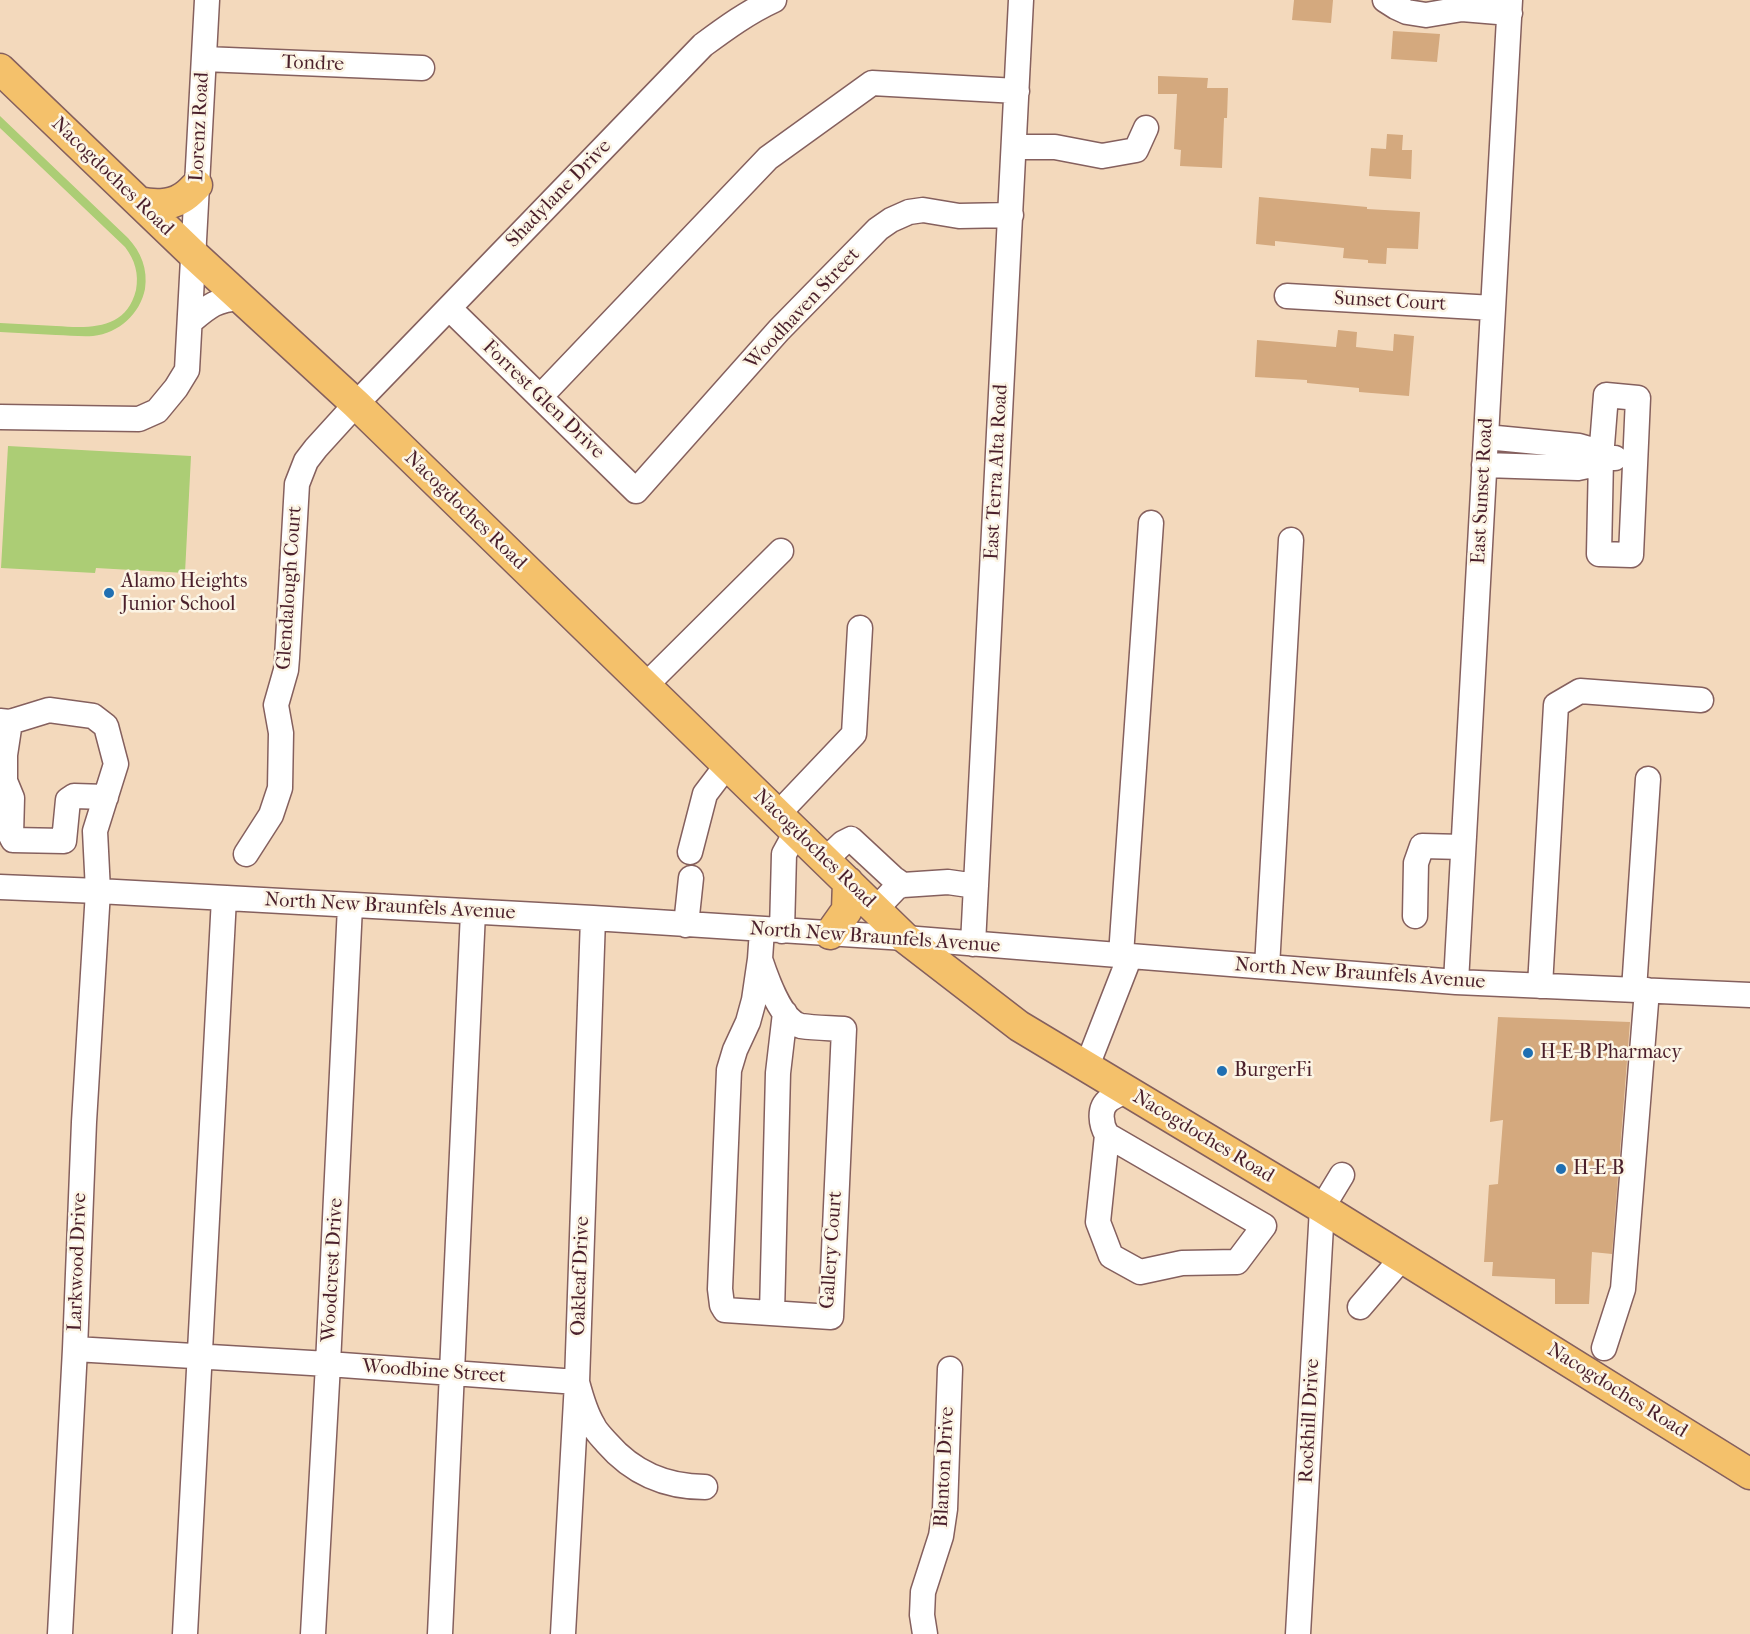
<!DOCTYPE html>
<html>
<head>
<meta charset="utf-8">
<style>
  body { margin:0 }
  canvas { display:block; background:#f3d9bc }
</style>
</head>
<body>
<canvas width="1750" height="1634"></canvas>
<script>
const context = document.querySelector('canvas').getContext('2d');
context.lineJoin = 'round';
function paint(path, color) {
  context.fillStyle = color;
  context.fill(path, 'evenodd');
}
function strokePath(path, color, width, dash) {
  context.strokeStyle = color;
  context.lineWidth = width;
  context.lineCap = dash ? 'butt' : 'round';
  context.setLineDash(dash || []);
  context.stroke(path);
}
function write(font, color, halo, rows, align = 'center') {
  context.font = font + ' "IM FELL French Canon",serif';
  context.lineWidth = 5;
  context.setLineDash([]);
  context.textBaseline = 'middle';
  context.strokeStyle = halo;
  context.fillStyle = color;
  for (const [text, x, y, turn = 0] of rows) {
    context.save();
    context.translate(x, y);
    context.rotate((+turn || 0) * Math.PI / 180);
    context.textAlign = isNaN(turn) ? turn : align;
    if (halo) context.strokeText(text, 0, 0);
    context.fillText(text, 0, 0);
    context.restore();
  }
}
paint(new Path2D(`
  M 0,116 L 128,238 C 141,252 148,269 145,289 C 140,314 119,333 93,336 C 81,337 68,335 56,335 C 37,334 19,333 0,332 L 0,323 C 19,324 37,325 56,326 C 88,328 126,331 136,290 C 139,274 135,260 125,247 L 0,128 Z
  M 8,446 L 191,456 L 185,573 L 96,568 L 95,573 L 1,568 Z`), '#accd75');
paint(new Path2D(`
  M 1294,0 L 1333,0 L 1331,23 L 1292,20 Z
  M 1393,31 L 1440,34 L 1437,62 L 1391,59 Z
  M 1158,76 L 1208,78 L 1207,88 L 1228,88 L 1227,118 L 1224,118 L 1222,168 L 1180,166 L 1181,150 L 1174,149 L 1177,94 L 1158,94 Z
  M 1387,134 L 1403,135 L 1402,150 L 1412,150 L 1411,179 L 1369,176 L 1371,148 L 1386,149 Z
  M 1259,197 L 1367,207 L 1367,209 L 1420,212 L 1418,249 L 1387,248 L 1386,264 L 1368,263 L 1368,260 L 1343,258 L 1344,248 L 1275,241 L 1275,246 L 1256,244 Z
  M 1338,330 L 1357,332 L 1356,347 L 1393,351 L 1394,334 L 1414,336 L 1409,396 L 1359,392 L 1359,388 L 1307,383 L 1307,380 L 1255,377 L 1257,340 L 1336,347 Z
  M 1498,1017 L 1630,1022 L 1612,1254 L 1592,1252 L 1589,1304 L 1555,1304 L 1555,1279 L 1492,1276 L 1493,1262 L 1484,1262 L 1489,1185 L 1498,1184 L 1503,1120 L 1490,1122 Z`), '#d4a97e');
const minor = new Path2D(`
  M 1385,0 L 1396,7 L 1407,12 L 1426,15 L 1462,9 L 1510,13
  M 204,59 L 422,68
  M 1014,147 L 1055,147 L 1102,156 L 1136,150 L 1146,128
  M 1287,296 L 1493,308
  M 449,308 L 636,491 L 779,330 L 878,229 L 891,220 L 909,212 L 923,210 L 959,216 L 1011,215
  M 190,322 C 209,306 215,300 240,298
  M 540,397 L 768,158 L 872,83 L 1017,91
  M 0,417 L 139,419 L 157,411 L 176,388 L 187,370 L 207,0
  M 1486,437 L 1579,446 L 1593,450 L 1601,458 L 1599,554 L 1631,555 L 1638,398 L 1606,395 L 1601,458
  M 1484,465 L 1578,468 L 1592,465 L 1601,458 L 1615,458
  M 645,686 L 781,551
  M 0,721 L 10,722 L 49,710 L 93,716 L 106,726 L 116,764 L 95,831 L 98,891 L 84,1122 L 75,1349 L 60,1634
  M 10,722 L 5,755 L 5,781 L 12,798 L 11,836 L 13,840 L 64,841 L 68,800 L 74,796 L 106,797
  M 778,814 L 854,734 L 860,628
  M 690,852 L 705,794 L 727,765
  M 246,854 L 271,815 L 280,788 L 281,733 L 276,705 L 286,670 L 287,658 L 297,484 L 306,461 L 316,448 L 356,404 L 703,45 C 726,28 748,12 774,0
  M 825,860 L 843,843 L 851,839 L 893,878 L 903,885
  M 0,887 L 98,891 L 593,918 L 905,938 L 1456,982 L 1750,995
  M 876,909 L 897,887 L 903,885 L 948,882 L 976,886
  M 1415,916 L 1416,863 L 1422,846 L 1463,847
  M 686,925 L 691,878
  M 782,931 L 784,854 L 796,832
  M 973,944 L 1021,0
  M 1121,955 L 1151,523
  M 760,959 C 766,977 781,1021 801,1026 C 815,1028 830,1028 844,1029 L 831,1317 L 725,1310 L 722,1305 L 720,1289 L 729,1070 L 735,1050 L 748,1022 L 754,1000 L 760,959 L 762,930
  M 1267,967 L 1291,540
  M 1456,982 L 1510,0
  M 1540,986 L 1556,705 L 1580,691 L 1701,700
  M 1634,990 L 1648,779
  M 1087,1066 L 1130,956
  M 1107,1135 L 1264,1226 L 1237,1262 L 1182,1263 L 1140,1272 L 1111,1256 L 1098,1222 L 1107,1135 C 1101,1125 1098,1108 1109,1100 C 1114,1096 1121,1094 1126,1090
  M 1360,1307 L 1402,1258
  M 772,1313 L 778,1073 L 785,1013
  M 1604,1348 L 1623,1289 L 1647,990
  M 75,1349 L 328,1364 L 577,1382 C 581,1397 585,1412 593,1425 C 596,1432 602,1437 607,1443 C 633,1473 666,1487 705,1487
  M 185,1634 L 224,898
  M 313,1634 L 328,1364 L 350,906
  M 440,1634 L 473,912
  M 563,1634 L 577,1382 L 593,918
  M 925,1634 L 922,1615 L 923,1592 L 941,1536 L 945,1509 L 950,1369
  M 1298,1634 L 1322,1208 L 1342,1175`);
const major = new Path2D(`
  M 0,69 L 194,255 L 356,404 L 905,938 L 1019,1026 L 1322,1208 L 1750,1474
  M 139,202 C 152,205 170,206 182,198 C 188,195 193,189 197,185
  M 830,934 L 847,910 L 848,882`);
strokePath(minor, '#85605e', 27);
strokePath(major, '#85605e', 33);
strokePath(minor, '#fff', 24);
strokePath(major, '#f4c16b', 30);
for (const [x, y, r, color] of [
  [109,593,6,"#1f6fb2"],
  [1528,1053,6,"#1f6fb2"],
  [1222,1071,6,"#1f6fb2"],
  [1561,1169,6,"#1f6fb2"]
]) {
  const dot = new Path2D();
  dot.arc(x, y, r, 0, 2 * Math.PI);
  context.fillStyle = color;
  context.fill(dot);
  strokePath(dot, '#fcf5e5', 2);
}
write('20px', '#4a1f2b', '#fcf5e5', [
  ["Tondre",313,64,2],
  ["Lorenz Road",200,127,-87],
  ["Nacogdoches Road",112,177,44],
  ["Shadylane Drive",559,194,-46],
  ["Sunset Court",1390,302,3],
  ["Woodhaven Street",803,309,-47],
  ["Forrest Glen Drive",543,400,44],
  ["East Terra Alta Road",997,472,-87],
  ["East Sunset Road",1483,491,-87],
  ["Nacogdoches Road",465,511,44],
  ["Glendalough Court",290,588,-86],
  ["Nacogdoches Road",814,849,44],
  ["North New Braunfels Avenue",390,907,3],
  ["North New Braunfels Avenue",875,938,4],
  ["North New Braunfels Avenue",1360,974,4],
  ["Nacogdoches Road",1203,1137,31],
  ["Gallery Court",832,1250,-86],
  ["Larkwood Drive",78,1262,-88],
  ["Woodcrest Drive",333,1270,-87],
  ["Oakleaf Drive",581,1276,-88],
  ["Woodbine Street",434,1372,4],
  ["Nacogdoches Road",1617,1391,32],
  ["Rockhill Drive",1310,1421,-87],
  ["Blanton Drive",945,1467,-87]
]);
write('20px', '#4a1f2b', '#fcf5e5', [
  ["Alamo Heights",121,582],
  ["Junior School",121,605],
  ["H-E-B Pharmacy",1540,1053],
  ["BurgerFi",1234,1071],
  ["H-E-B",1573,1169]
], 'left');
</script>
</body>
</html>
